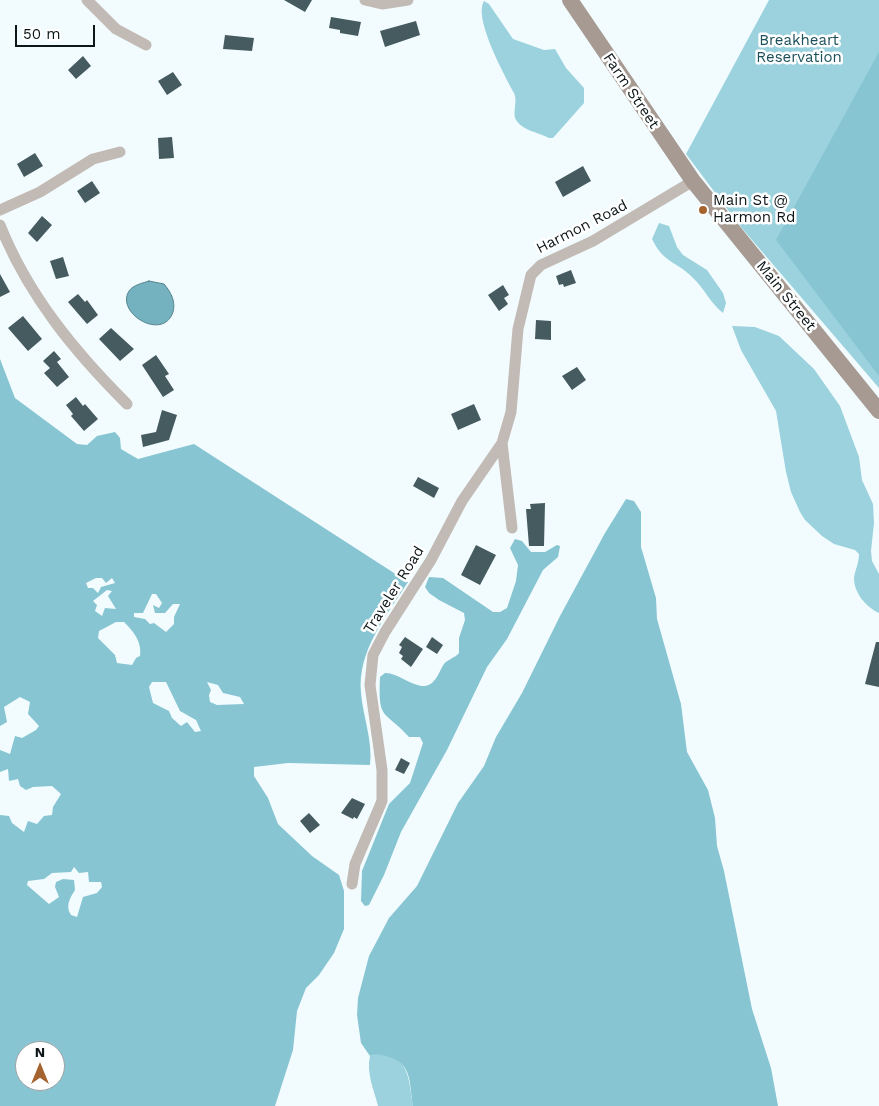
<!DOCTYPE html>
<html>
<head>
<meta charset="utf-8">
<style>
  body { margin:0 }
  #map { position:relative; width:879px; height:1106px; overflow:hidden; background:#f2fcff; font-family:"Work Sans",sans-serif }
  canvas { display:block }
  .north { position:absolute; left:15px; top:1041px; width:50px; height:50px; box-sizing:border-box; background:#fff; border:1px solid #9fa2a3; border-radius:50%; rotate:0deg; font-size:14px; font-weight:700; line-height:20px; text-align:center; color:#0e1718 }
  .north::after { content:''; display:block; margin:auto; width:18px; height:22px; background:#a5642f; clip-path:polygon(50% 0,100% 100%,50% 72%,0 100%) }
  .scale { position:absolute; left:15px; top:25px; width:80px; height:22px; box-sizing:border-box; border:2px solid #0e1718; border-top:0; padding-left:6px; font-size:15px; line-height:18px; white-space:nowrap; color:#0e1718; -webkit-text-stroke:4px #fff; paint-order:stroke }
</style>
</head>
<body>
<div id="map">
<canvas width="879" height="1106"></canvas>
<div class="north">N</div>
<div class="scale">50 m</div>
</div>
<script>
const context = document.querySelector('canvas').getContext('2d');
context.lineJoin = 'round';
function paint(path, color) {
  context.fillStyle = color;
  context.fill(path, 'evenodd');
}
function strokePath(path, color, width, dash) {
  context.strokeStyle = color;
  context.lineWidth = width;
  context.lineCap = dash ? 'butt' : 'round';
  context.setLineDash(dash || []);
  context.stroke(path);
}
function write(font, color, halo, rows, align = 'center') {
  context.font = font + ' "Work Sans",sans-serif';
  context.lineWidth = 5;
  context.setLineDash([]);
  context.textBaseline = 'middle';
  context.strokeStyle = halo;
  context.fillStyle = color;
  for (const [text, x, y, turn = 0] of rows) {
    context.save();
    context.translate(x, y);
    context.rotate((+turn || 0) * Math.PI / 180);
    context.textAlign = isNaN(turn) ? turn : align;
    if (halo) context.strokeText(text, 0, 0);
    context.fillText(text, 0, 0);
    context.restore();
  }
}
paint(new Path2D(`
  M 769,0 L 879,0 L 879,388 L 740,226 L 686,154 Z
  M 484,1 L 489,4 L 513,39 L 544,50 L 555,49 L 566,68 L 584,88 L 584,103 L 553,138 L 549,138 C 538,132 523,131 516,120 C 512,113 518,101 514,93 C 505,76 473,18 484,1 Z
  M 659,223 L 669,226 L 677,247 L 683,255 L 707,270 L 723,293 L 726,303 L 723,313 C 710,303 705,289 693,278 C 677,261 664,264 652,239 Z
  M 732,326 L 755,327 L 779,336 L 814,369 L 840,406 L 859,457 L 862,480 L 873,504 L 874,523 L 871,551 L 872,561 L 879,574 L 879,613 C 866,607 854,593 854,578 C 855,570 859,563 859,554 L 855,550 L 834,544 L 822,536 L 805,520 L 800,512 L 791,492 L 786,472 L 776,411 L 741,350 Z
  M 375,1054 C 411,1054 408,1079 413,1106 L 378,1106 C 374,1090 366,1073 370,1056 Z`), '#9bd2de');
paint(new Path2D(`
  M 879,52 L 879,376 L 776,240 Z
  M 0,359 L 15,398 L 77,444 L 87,445 L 97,436 L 115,432 L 120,438 L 121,449 L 138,459 L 194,444 L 408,582 C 387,615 357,651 361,693 C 363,717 373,741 370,765 L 288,763 L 254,767 L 254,776 L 268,798 L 278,824 L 312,856 L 339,875 L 344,891 L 344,929 L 334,953 L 319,975 L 306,988 L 297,1011 L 293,1050 L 275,1106 L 0,1106 L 0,815 L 9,816 L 12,823 L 24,832 L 28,821 L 37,824 L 44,816 L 52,815 L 53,807 L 61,794 L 52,786 L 33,787 L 26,790 L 20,786 L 18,779 L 9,781 L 8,769 L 0,772 L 0,750 L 10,754 L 15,736 L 22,738 L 36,730 L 39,726 L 28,714 L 30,702 L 20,697 L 4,707 L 7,722 L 0,726 ZM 96,578 L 102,578 L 106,583 L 112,578 L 115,583 L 101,587 L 98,593 L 93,588 L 88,588 L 86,583 ZM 107,590 L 112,591 L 108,596 L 116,609 L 105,608 L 102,616 L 95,611 L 97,605 L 93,601 ZM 152,594 L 156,594 L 162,603 L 159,608 L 153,605 L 155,613 L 165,613 L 173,604 L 180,604 L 174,617 L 174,624 L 166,632 L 154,623 L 150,624 L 145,619 L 134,617 L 134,613 L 143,613 ZM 116,622 L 124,622 C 134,632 142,642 140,656 L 136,658 L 132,665 L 117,663 L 115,655 L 98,638 L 99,631 ZM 156,682 L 166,682 L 180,711 L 196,720 L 201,731 L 195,732 L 187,722 L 181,726 L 172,718 L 169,711 L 153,703 L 149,687 L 152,682 ZM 207,682 L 218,685 L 223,693 L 240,697 L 244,704 L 217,705 L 210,702 L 209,695 L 211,690 ZM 74,867 L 79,873 L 88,872 L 89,882 L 101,882 L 102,887 L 97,893 L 83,897 L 77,917 L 71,915 C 65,906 70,898 75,890 L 74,880 L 63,879 L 56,882 L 55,887 L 59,897 L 49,904 L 27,885 L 28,881 L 44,879 L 52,873 L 71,872 ZM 25,1051 L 55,1051 L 55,1081 L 25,1081 Z
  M 626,499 L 634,501 L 641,512 L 641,547 L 656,598 L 657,619 L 681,704 L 687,752 L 708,790 L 715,818 L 717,846 L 724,871 L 752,1009 L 771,1068 L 778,1106 L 413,1106 C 409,1084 413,1064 389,1057 C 382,1055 377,1053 370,1056 L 361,1043 L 357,1015 L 358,998 L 369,956 L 389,918 L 417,886 L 458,803 L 484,766 L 496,737 L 522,693 L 560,616 L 605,533 Z
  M 515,539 L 522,541 L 531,552 L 545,552 L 557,545 L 560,546 L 558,557 L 543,570 L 507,639 L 487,667 L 447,750 L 401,832 L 384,875 L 369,905 L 365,906 L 361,901 L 362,871 L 389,804 L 410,783 L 423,743 L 420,737 L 409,737 C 384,709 378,722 380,677 L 385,673 C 399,672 421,695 433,682 C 438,677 440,670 444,664 C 448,659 455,658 459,653 L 459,638 L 465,620 L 464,613 L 439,600 L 429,593 L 425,587 L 429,577 L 443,578 L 493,612 L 500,612 L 507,608 L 516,581 L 518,565 L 510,548 Z`), '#87c5d2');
const water = new Path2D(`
  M 149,281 L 164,284 C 171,292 176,302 173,312 C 163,342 115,313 129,291 C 133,285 143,283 149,281 Z`);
paint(water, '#75b2bf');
strokePath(water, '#56848d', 1);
paint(new Path2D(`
  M 284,0 L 312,0 L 305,12 Z
  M 331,17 L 361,22 L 358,36 L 340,33 L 340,30 L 329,28 Z
  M 416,21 L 420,35 L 385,47 L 380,31 Z
  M 225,35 L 254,38 L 252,51 L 223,49 Z
  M 83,56 L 91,66 L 76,79 L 68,70 Z
  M 173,72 L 182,85 L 167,95 L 158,81 Z
  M 172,137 L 174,158 L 159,159 L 158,138 Z
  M 35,153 L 43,166 L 24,177 L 17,164 Z
  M 583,166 L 591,181 L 563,197 L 555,182 Z
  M 92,181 L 100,193 L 85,203 L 77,191 Z
  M 42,216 L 52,225 L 37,242 L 28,233 Z
  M 63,257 L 69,276 L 56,279 L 50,261 Z
  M 571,270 L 576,283 L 564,287 L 563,284 L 559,285 L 556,276 Z
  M 0,274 L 10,292 L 0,297 Z
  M 503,285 L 509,295 L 504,298 L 508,304 L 499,311 L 488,295 Z
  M 78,294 L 85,302 L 87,300 L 98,315 L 87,324 L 68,302 Z
  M 23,316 L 42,339 L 28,351 L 8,328 Z
  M 536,320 L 551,321 L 551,340 L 535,339 Z
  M 111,328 L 134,349 L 120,361 L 99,339 Z
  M 54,351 L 61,359 L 57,362 L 69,377 L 57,387 L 44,373 L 50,368 L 43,361 Z
  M 156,355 L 169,374 L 165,376 L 174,390 L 163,397 L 142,365 Z
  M 577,367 L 586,380 L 572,390 L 562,376 Z
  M 76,397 L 83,406 L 85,404 L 98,419 L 84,431 L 71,416 L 73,414 L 66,405 Z
  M 474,404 L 481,420 L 458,430 L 451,414 Z
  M 162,410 L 177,415 L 169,440 L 143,447 L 141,435 L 156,432 Z
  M 418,477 L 439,488 L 434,498 L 413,486 Z
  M 545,503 L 544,546 L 529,546 L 526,509 L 531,509 L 530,504 Z
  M 476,545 L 496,555 L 480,585 L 461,575 Z
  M 405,637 L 423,649 L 411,667 L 401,659 L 403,656 L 399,653 L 402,647 L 399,645 Z
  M 432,637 L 443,645 L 437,654 L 426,647 Z
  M 876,642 L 879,642 L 879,687 L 865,684 Z
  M 401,758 L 410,763 L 404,774 L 395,770 Z
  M 352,798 L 365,804 L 357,819 L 354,817 L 353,819 L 341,813 Z
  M 309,813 L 320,825 L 310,833 L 300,821 Z`), '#455b5f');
strokePath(new Path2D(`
  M 87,0 L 116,29 L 146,45
  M 365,0 L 382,4 L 408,0
  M 0,210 L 40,192 L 93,159 L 120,152
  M 0,225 C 28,295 74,351 127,404
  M 502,443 L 512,528
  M 352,884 L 355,864 L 382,801 L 382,770 L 370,685 L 373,655 L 385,632 L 431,560 L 462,501 L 502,443 L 511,412 L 518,329 L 531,275 L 541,265 L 593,241 L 693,181`), '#c2bab4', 11);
strokePath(new Path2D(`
  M 570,0 L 693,181 L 879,411`), '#a69a92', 16);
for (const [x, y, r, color] of [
  [703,210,5,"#a5642f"]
]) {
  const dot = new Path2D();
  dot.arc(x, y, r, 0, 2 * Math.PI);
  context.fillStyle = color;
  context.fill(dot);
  strokePath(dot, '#fff', 2);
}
write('15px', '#1b505a', '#fff', [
  ["Breakheart",799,41],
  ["Reservation",799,58]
]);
write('15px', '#0e1718', '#fff', [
  ["Farm Street",631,91,56],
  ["Harmon Road",582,227,-27],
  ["Main Street",786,296,51],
  ["Traveler Road",394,590,-58]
]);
write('15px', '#0e1718', '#fff', [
  ["Main St @",713,201],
  ["Harmon Rd",713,218]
], 'left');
</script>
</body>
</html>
